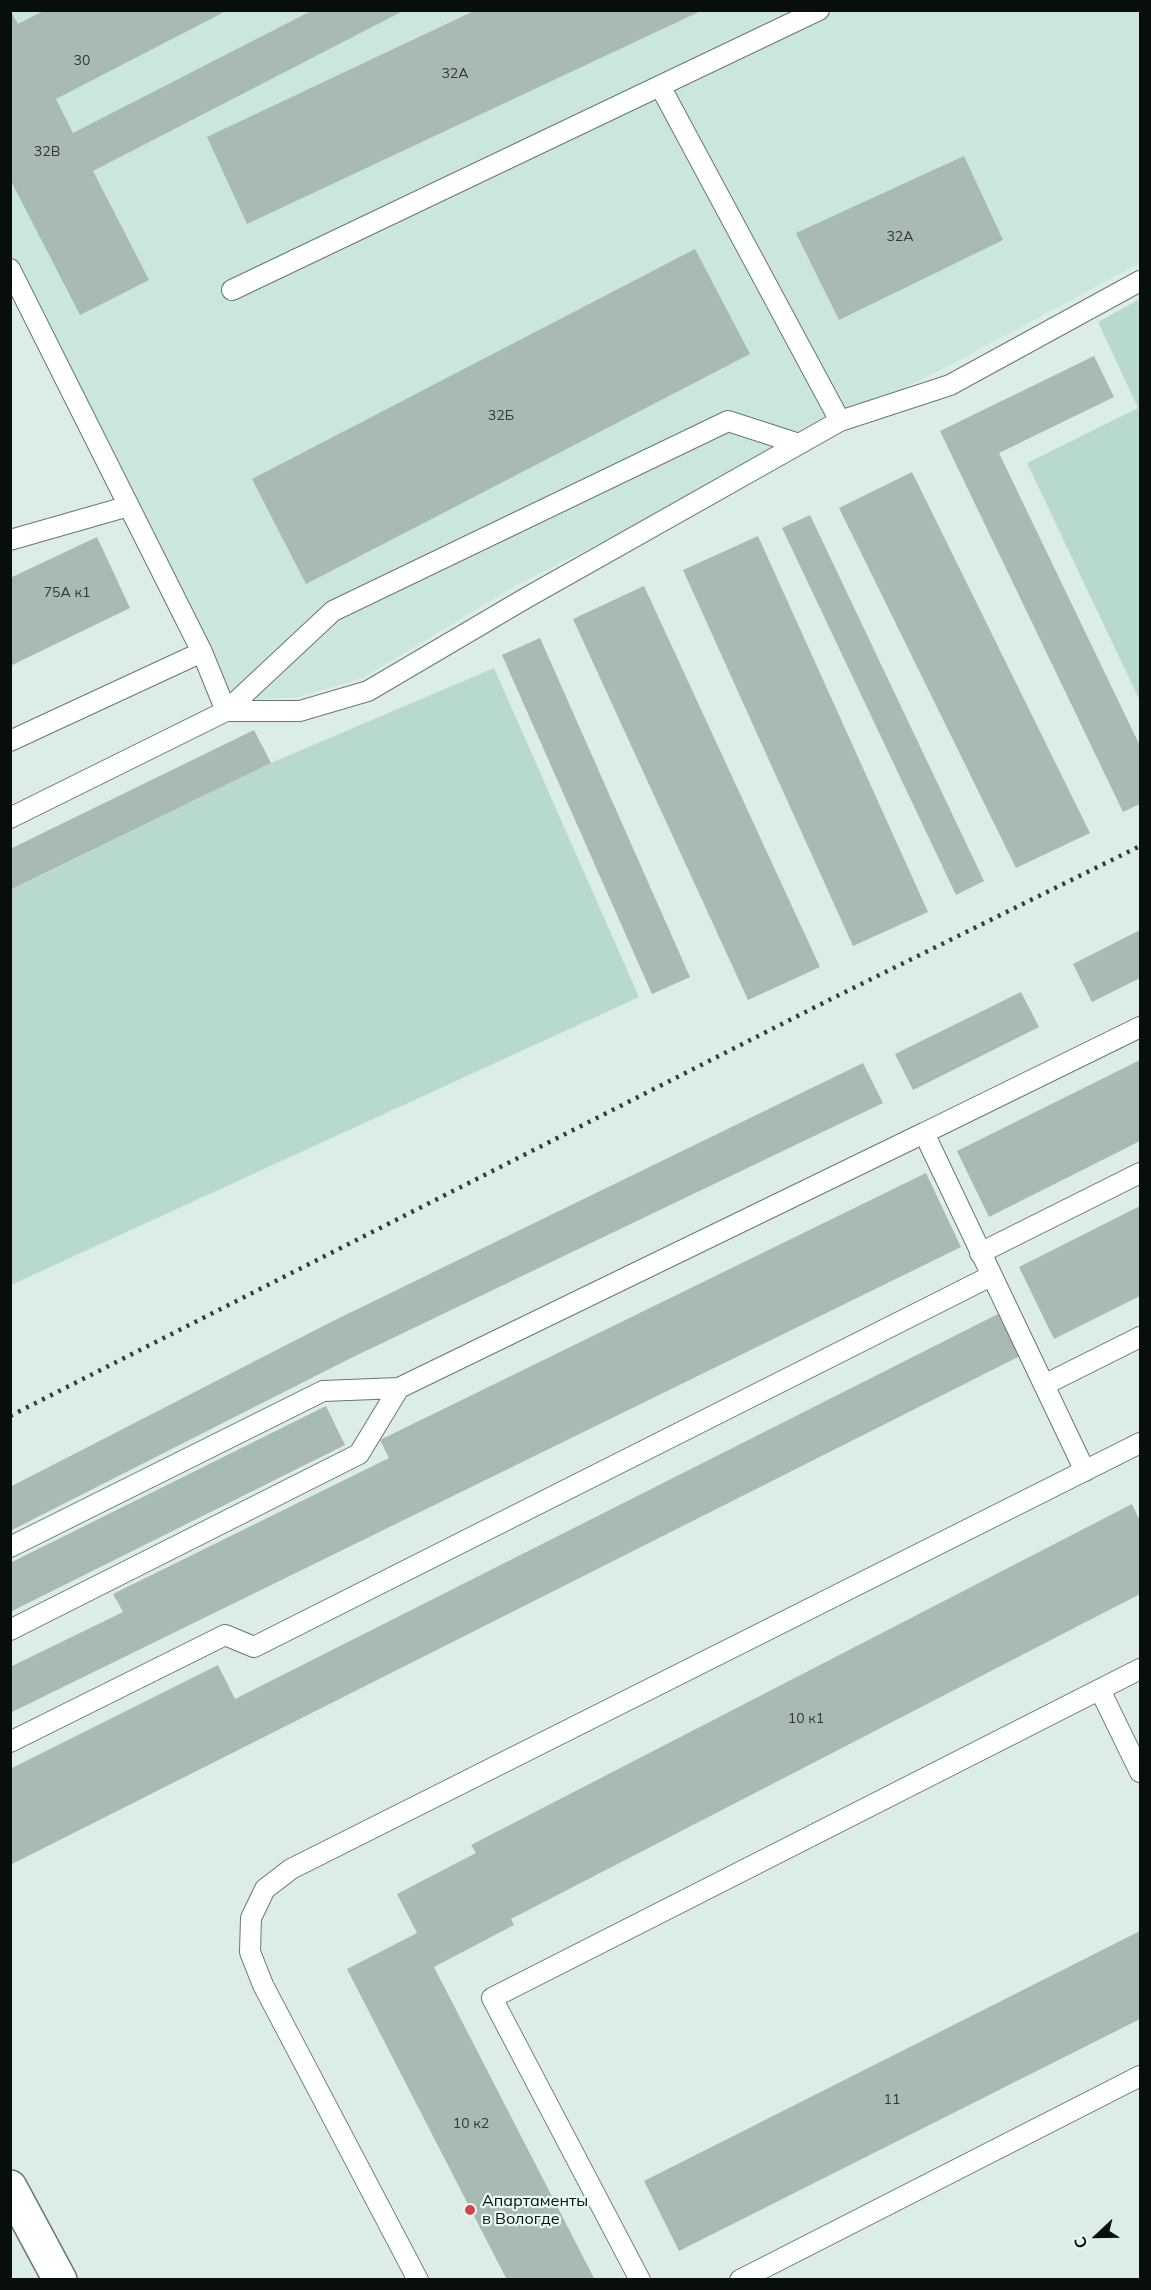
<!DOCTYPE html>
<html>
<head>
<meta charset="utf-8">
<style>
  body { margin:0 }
  #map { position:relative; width:1151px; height:2290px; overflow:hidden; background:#dbede6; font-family:Mulish,sans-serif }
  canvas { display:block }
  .frame { position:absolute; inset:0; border:12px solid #080e0b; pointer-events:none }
  .north { position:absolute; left:1067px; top:2206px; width:60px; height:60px; -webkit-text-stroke:4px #e8fbf3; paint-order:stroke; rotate:248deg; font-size:16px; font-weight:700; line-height:24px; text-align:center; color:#080e0b }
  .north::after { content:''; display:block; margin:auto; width:21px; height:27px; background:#080e0b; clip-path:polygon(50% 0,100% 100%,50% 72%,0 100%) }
</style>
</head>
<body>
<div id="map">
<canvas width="1151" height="2290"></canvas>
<div class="frame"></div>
<div class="north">С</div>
</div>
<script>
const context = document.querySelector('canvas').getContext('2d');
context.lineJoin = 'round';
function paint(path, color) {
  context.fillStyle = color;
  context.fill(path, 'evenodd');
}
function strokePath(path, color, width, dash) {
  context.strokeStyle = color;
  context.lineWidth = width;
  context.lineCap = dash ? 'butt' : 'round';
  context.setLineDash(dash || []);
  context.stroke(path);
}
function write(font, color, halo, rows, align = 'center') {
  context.font = font + ' Mulish,sans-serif';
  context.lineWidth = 4.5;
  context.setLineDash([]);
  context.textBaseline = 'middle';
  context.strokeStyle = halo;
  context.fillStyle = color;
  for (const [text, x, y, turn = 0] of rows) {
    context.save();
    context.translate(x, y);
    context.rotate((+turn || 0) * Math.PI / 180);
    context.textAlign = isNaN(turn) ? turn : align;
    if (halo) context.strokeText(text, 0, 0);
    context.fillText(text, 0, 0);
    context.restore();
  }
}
paint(new Path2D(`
  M 11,11 L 1140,11 L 1140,263 L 950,365 L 513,587 L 363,678 L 298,697 L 214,702 L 202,652 L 11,273 Z`), '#cbe6db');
paint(new Path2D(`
  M 1140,299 L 1140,701 L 1027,463 L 1138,408 L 1098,322 Z
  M 494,668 L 639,997 L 11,1285 L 11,890 L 271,763 Z`), '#b8dacc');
paint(new Path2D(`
  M 10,10 L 18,24 L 45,10 L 228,10 L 56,99 L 73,133 L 313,10 L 405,10 L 93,171 L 149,280 L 80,315 L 10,179 Z
  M 476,10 L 703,10 L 247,224 L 207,137 Z
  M 964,156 L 1003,240 L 839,320 L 796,233 Z
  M 695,249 L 750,354 L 306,584 L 252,479 Z
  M 1094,356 L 1114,397 L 999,453 L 1140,746 L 1140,804 L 1123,812 L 940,431 Z
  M 912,472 L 1090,833 L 1016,868 L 839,508 Z
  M 810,515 L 984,881 L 956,895 L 782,528 Z
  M 758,536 L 928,912 L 853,946 L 683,570 Z
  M 97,537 L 130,608 L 10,666 L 10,578 Z
  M 644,586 L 820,967 L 748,1000 L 573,619 Z
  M 540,638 L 690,977 L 652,994 L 502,655 Z
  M 254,730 L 271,763 L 10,890 L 10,849 Z
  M 1140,930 L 1140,978 L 1092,1002 L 1073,964 Z
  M 1021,992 L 1039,1027 L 913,1090 L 895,1054 Z
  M 1140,1060 L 1140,1141 L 989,1217 L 957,1151 Z
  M 863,1063 L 883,1103 L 349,1359 L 10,1531 L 10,1487 L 331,1322 Z
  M 926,1173 L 961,1247 L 10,1713 L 10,1667 L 123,1612 L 113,1594 L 389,1458 L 380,1440 Z
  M 1140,1206 L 1140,1296 L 1054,1339 L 1019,1267 Z
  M 998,1314 L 1020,1356 L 10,1865 L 10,1769 L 218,1665 L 235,1699 Z
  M 326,1406 L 345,1445 L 10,1612 L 10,1563 Z
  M 1132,1504 L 1140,1521 L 1140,1594 L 511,1919 L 514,1925 L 434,1967 L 595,2280 L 507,2280 L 347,1969 L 417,1933 L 397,1894 L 476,1853 L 471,1845 Z
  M 1140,1931 L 1140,2019 L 679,2251 L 644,2181 Z`), '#a9bab3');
const service = new Path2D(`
  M 660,86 L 840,421
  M 10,269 L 202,652 L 226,711 L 333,611 L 728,421 L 799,444
  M 232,290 L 819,10
  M 10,540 L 129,506
  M 10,741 L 202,652
  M 10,818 L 226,711 L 300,711 L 368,691 L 526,598 L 840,421 L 950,385 L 1140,281
  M 980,1253 L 1140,1173
  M 1044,1385 L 1140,1337
  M 1085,1471 L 924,1133 L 1140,1027
  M 10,1547 L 323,1391 L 399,1388 L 924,1133
  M 10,1630 L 359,1454 L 399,1388
  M 1100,1690 L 1140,1772
  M 10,1742 L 225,1635 L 254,1647 L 991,1276
  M 418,2280 L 263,1985 L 250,1952 L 251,1918 L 265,1889 L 291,1869 L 1140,1443
  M 640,2280 L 492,1998 L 1140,1669
  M 740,2280 L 1140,2076`);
const secondary = new Path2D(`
  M 10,2187 L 60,2280`);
strokePath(service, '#687871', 22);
strokePath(secondary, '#687871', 36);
strokePath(service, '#fff', 20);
strokePath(secondary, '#fff', 33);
strokePath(new Path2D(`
  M 10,1416 L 837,996 L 1140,846`), '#363f3b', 4.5, [3, 6]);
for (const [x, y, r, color] of [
  [470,2210,6,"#d44452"]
]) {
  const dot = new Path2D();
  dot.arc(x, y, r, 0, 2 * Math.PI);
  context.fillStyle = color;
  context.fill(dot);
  strokePath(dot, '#e8fbf3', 2);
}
write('14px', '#303935', null, [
  ["30",82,61],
  ["32А",455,74],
  ["32В",47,152],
  ["32А",900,237],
  ["32Б",501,416],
  ["75А к1",67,593],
  ["10 к1",806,1719],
  ["11",892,2100],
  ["10 к2",471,2124]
]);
write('16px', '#080e0b', '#e8fbf3', [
  ["Апартаменты",482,2201],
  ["в Вологде",482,2219]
], 'left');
</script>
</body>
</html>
